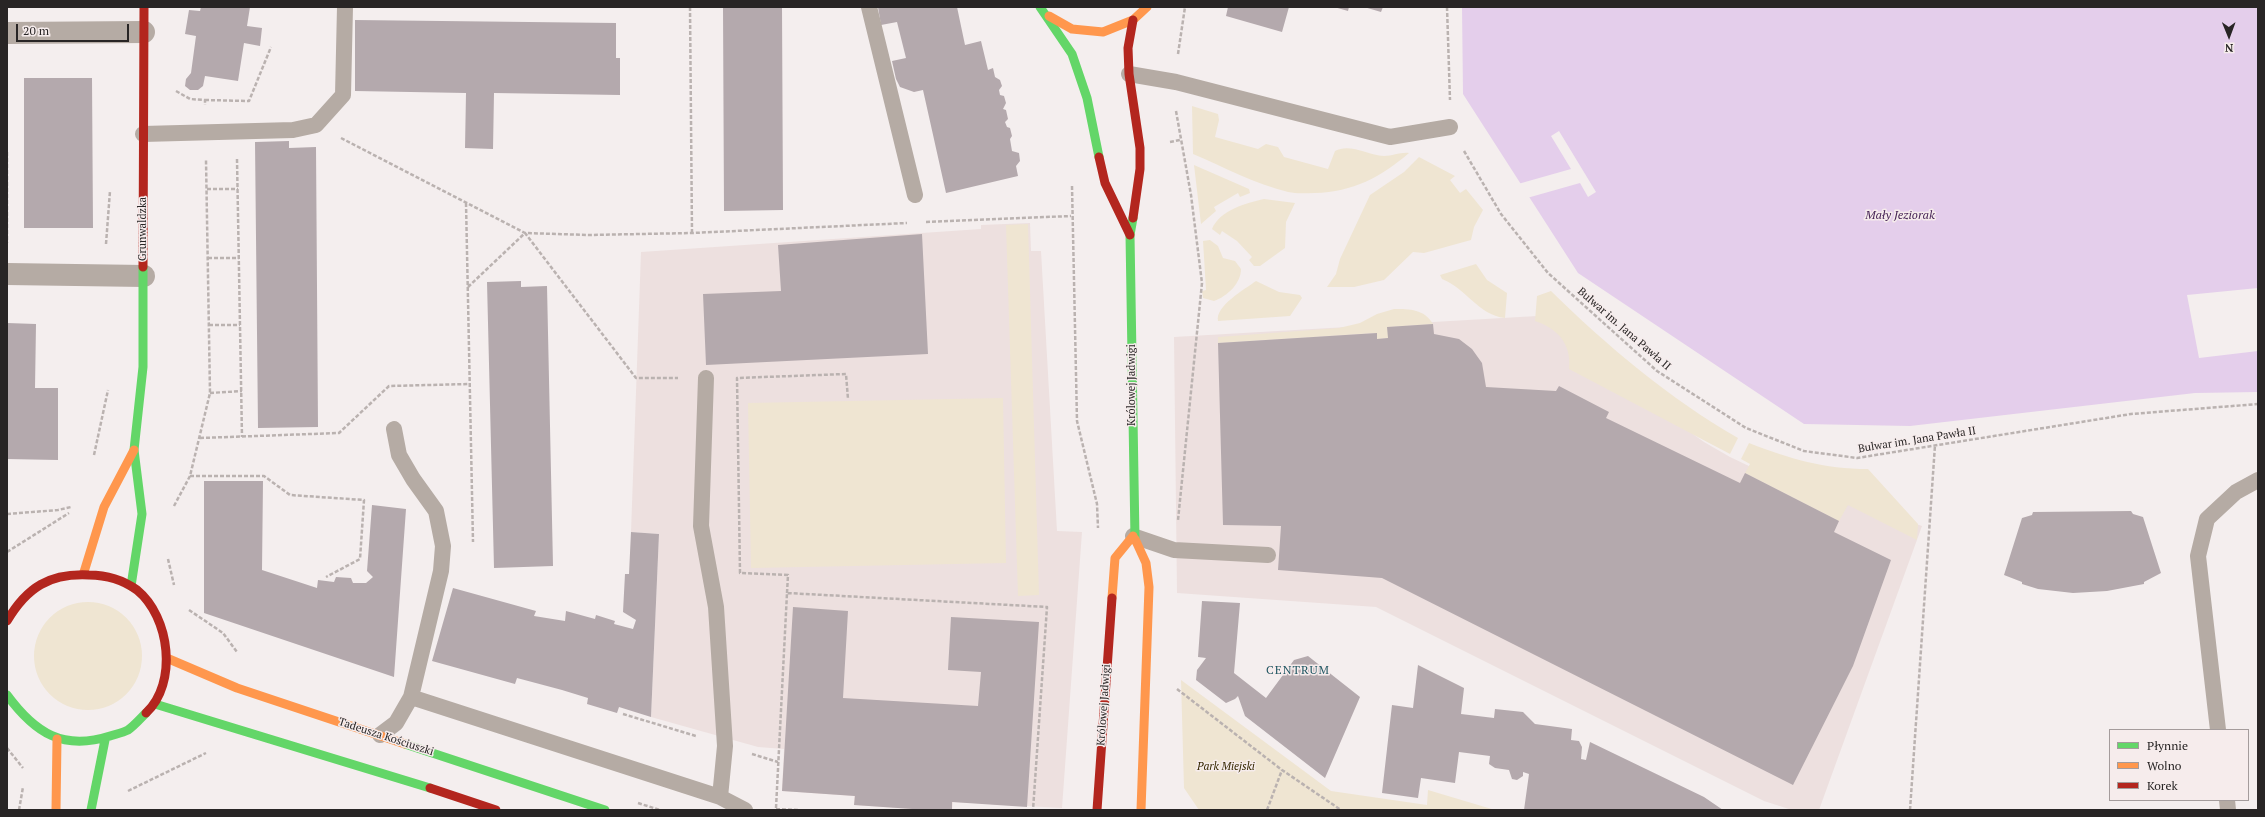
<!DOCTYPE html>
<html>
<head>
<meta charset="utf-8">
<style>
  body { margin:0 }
  #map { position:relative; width:2265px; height:817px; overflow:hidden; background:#f4eeee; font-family:"PT Serif",serif }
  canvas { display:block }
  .frame { position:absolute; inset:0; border:8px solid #282525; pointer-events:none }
  .legend { position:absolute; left:2109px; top:729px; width:140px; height:72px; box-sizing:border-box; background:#f6ecec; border:1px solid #a49c9c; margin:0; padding:5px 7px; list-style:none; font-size:12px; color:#282525 }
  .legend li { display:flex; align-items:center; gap:8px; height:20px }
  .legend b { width:20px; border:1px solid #a49c9c }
  .north { position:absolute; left:2209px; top:16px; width:40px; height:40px; -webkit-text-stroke:3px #f6ecec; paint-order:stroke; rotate:179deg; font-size:11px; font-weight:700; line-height:16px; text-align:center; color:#282525 }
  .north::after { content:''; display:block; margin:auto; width:14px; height:18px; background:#282525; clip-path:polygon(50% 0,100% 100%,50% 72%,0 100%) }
  .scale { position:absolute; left:16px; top:24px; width:113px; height:18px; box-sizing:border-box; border:2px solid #282525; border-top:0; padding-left:5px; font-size:12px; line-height:14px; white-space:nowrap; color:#282525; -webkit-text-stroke:3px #f6ecec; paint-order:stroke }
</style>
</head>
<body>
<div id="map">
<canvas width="2265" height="817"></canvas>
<div class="frame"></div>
<ul class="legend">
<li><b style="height:5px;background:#63d668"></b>Płynnie</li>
<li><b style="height:5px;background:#ff974d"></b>Wolno</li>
<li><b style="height:5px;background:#b3261e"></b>Korek</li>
</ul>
<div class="north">N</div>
<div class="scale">20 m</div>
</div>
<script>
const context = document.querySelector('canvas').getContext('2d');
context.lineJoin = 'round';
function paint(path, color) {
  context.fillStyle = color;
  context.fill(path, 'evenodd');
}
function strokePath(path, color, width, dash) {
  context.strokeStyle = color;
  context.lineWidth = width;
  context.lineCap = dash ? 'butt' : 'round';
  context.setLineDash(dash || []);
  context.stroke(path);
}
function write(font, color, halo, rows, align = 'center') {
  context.font = font + ' "PT Serif",serif';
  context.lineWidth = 3;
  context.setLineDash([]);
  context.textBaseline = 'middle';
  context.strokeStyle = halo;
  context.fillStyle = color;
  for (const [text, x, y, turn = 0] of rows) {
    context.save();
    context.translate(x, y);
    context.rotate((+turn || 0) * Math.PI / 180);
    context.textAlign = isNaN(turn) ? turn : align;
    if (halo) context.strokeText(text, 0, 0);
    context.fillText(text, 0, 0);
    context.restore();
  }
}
paint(new Path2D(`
  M 1030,223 L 1031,251 L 1041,251 L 1057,531 L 1082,532 L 1062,808 L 953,802 L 952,810 L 927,810 L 854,805 L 854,796 L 782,791 L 784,749 L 758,747 L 651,717 L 659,534 L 631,532 L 641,252 L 981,229 L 981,225 Z
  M 1537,316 L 1552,318 L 1654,406 L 1704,442 L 1730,457 L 1772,477 L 1922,526 L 1819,810 L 1792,810 L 1764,801 L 1376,607 L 1177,593 L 1174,337 Z`), '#ede0df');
paint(new Path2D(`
  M 1192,106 L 1218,114 L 1219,120 L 1215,137 L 1258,149 L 1266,144 L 1278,147 L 1284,157 L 1328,169 L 1335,151 C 1350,143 1367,155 1384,156 C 1393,156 1400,152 1409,153 C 1381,177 1353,192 1315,193 C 1306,193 1297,194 1288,192 C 1255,184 1224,167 1193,154 Z
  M 1419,157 L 1455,176 L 1450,180 L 1460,193 L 1466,189 L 1483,210 L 1474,227 L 1471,240 L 1424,253 L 1413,252 L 1384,280 L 1354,287 L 1327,287 L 1336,274 L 1340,259 L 1370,195 L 1404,172 Z
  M 1194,165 L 1249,189 L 1250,193 L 1240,197 L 1238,193 L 1214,207 L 1216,211 L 1201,224 Z
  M 1264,199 L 1295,203 L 1286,222 L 1285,248 L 1260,266 L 1254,266 L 1249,260 L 1252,257 L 1237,241 L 1222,231 L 1220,235 L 1212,229 C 1220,210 1246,203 1264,199 Z
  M 1028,224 L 1039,595 L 1018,596 L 1006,225 Z
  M 1210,240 L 1218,246 L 1223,258 L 1235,261 L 1241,269 C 1241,283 1228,296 1214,301 L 1203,298 L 1202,291 L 1206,290 L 1203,241 Z
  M 1476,264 L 1487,280 L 1507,293 L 1505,318 C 1478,315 1466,288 1442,279 L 1440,275 Z
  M 1256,281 L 1279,292 L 1300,295 L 1302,298 L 1290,316 L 1218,321 C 1215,306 1245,289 1256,281 Z
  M 1551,291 C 1607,346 1670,399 1738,438 L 1730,454 L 1569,369 C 1572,344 1557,328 1535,321 L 1537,296 Z
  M 1394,309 C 1410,309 1424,309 1433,324 L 1388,327 L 1388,338 L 1377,339 L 1376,333 L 1218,343 L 1218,337 L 1339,328 L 1360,323 L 1377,314 Z
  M 1003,398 L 1006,563 L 751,568 L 748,403 Z
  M 1749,443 C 1790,459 1824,469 1868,469 L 1918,524 L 1917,540 L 1848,505 L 1839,521 L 1745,473 L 1750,464 L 1741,459 Z
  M34 656a54 54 0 1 1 108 0a54 54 0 1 1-108 0Z
  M 1181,680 L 1331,791 L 1427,805 L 1428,790 L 1495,810 L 1199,810 L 1184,788 Z`), '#efe5d2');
paint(new Path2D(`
  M 1462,7 L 2258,7 L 2258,392 L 2195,393 L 1910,426 L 1804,424 L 1578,273 L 1463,94 Z`), '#e4ceeb');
paint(new Path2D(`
  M 1559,131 L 1596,192 L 1588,197 L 1580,183 L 1527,198 L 1518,184 L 1571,169 L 1551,136 Z
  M 2258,288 L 2258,351 L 2199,358 L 2187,295 Z`), '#f4eeee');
paint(new Path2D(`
  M 201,7 L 250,7 L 247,26 L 262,28 L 260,46 L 244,43 L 238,81 L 205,76 L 203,86 L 198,90 L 190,90 L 185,86 L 186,79 L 191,73 L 196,36 L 185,34 L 189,10 L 200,11 Z
  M 723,7 L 782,7 L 783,210 L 724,211 Z
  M 878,7 L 957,7 L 965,45 L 981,41 L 988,70 L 993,68 L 995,77 L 1000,80 L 1002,86 L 999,90 L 1000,95 L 1004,96 L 1006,103 L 1003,109 L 1006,110 L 1008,119 L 1005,122 L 1007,127 L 1010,128 L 1012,136 L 1010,139 L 1012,151 L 1019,153 L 1020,161 L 1016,166 L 1018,176 L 946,193 L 923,90 L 914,92 L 900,87 L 896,79 L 892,61 L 906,58 L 897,22 L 881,25 Z
  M 1228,7 L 1289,7 L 1282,32 L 1226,16 Z
  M 1334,7 L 1349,7 L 1348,11 Z
  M 1364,7 L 1383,7 L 1381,12 Z
  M 355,20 L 616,23 L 616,58 L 620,58 L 620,95 L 494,93 L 493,149 L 465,148 L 466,93 L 355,91 Z
  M 24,78 L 92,78 L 93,228 L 24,228 Z
  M 289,141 L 289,148 L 316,147 L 318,427 L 258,428 L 255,142 Z
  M 922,234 L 928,354 L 706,365 L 703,294 L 781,291 L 778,245 Z
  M 521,281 L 521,287 L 547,286 L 553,566 L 494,568 L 487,282 Z
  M 7,323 L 36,324 L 35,388 L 58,388 L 58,460 L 7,459 Z
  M 1433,324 L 1434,334 L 1459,339 L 1472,349 L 1482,363 L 1486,387 L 1556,391 L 1559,386 L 1609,412 L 1606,418 L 1740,483 L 1745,473 L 1839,521 L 1834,532 L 1891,560 L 1853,666 L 1793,785 L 1382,578 L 1278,570 L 1281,526 L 1223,525 L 1218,343 L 1377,333 L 1377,339 L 1388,338 L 1387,327 Z
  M 204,481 L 263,481 L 262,570 L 317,588 L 318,580 L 334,582 L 336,577 L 351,578 L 353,583 L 366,583 L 373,577 L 367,571 L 372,505 L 406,509 L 394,677 L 204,613 Z
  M 2131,511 L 2133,514 L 2143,517 L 2161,573 L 2144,582 L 2144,584 L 2107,591 L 2073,593 L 2038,589 L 2022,584 L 2022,582 L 2004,575 L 2022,518 L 2032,515 L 2033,512 Z
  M 631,532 L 659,534 L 651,717 L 619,707 L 617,713 L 587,704 L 588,698 L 562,690 L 517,678 L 515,684 L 432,661 L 453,588 L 536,611 L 534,616 L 565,621 L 566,611 L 595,619 L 596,615 L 615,621 L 614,624 L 633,629 L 636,620 L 623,612 L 625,574 L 629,574 Z
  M 1202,601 L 1240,603 L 1234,673 L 1266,698 L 1294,660 L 1308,656 L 1360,697 L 1325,778 L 1245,716 L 1238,696 L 1235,699 L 1226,703 L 1196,680 L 1197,670 L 1206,658 L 1198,657 Z
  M 793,607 L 848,611 L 843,698 L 978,706 L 981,672 L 948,670 L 951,617 L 1039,622 L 1027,807 L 952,802 L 952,810 L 927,810 L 854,805 L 855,796 L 782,791 Z
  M 1418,665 L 1464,688 L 1461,714 L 1494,718 L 1495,709 L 1523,712 L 1535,724 L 1572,729 L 1571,740 L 1579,741 L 1582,747 L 1581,759 L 1586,760 L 1590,742 L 1704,797 L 1723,810 L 1524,810 L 1529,774 L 1523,772 L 1523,776 L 1517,780 L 1512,779 L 1509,770 L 1495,768 L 1489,764 L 1490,756 L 1459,752 L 1455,783 L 1421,778 L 1418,798 L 1382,793 L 1392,705 L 1413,708 Z`), '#b4a9ad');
strokePath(new Path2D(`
  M 690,7 L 692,233
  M 1447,7 L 1450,100
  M 1178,54 L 1185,7
  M 176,91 L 190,99 L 205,100 L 205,105
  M 205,100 L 249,101 L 271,47
  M 1176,111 L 1191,195 L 1202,283 L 1178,520
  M 341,138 L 525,233 L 589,235 L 692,233 L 907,223
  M 1170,142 L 1180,140
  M 1464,151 L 1501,214 L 1548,273 L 1657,371 L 1746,428 L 1804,451 L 1857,458 L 2131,414 L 2258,404
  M 7,152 L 7,243
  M 237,159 L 242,437
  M 1072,186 L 1077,421 L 1097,504 L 1098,528
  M 207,189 L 238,189
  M 466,203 L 473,542
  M 926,222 L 1071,216
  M 106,244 L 110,191
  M 208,258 L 239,258
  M 468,287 L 525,233 L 636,378 L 678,378
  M 209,325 L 240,325
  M 210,393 L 242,391
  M 200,438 L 339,433 L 389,386 L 469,384
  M 94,455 L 108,390
  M 190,476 L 264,476 L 290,495 L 364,500 L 360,559 L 326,577
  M 174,506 L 190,476 L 210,393 L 206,160
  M 7,514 L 58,510 L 71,507
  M 7,552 L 69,513
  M 168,559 L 174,585
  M 787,593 L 788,575 L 740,573 L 737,378 L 846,374 L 848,399
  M 189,610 L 223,633 L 237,652
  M 1177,689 L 1282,770 L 1341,810
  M 623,714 L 696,736
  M 7,748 L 23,768
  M 752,754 L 778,762
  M 128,791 L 206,753
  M 638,803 L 660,810
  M 776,808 L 787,593 L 1047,607 L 1033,810
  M 776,809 L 799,810
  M 19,810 L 23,787
  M 1267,810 L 1282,770
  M 1910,810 L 1935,445`), '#bab2b0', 2.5, [4, 2]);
strokePath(new Path2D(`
  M 869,7 L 915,195
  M 1129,74 L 1176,82 L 1390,137 L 1450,127
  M 143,134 L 293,130 L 316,125 L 343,95 L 345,7
  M 706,378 L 701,526 L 716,607 L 725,746 L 720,797 L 745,810
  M 1133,536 L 1174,550 L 1268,555
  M 411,697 L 720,797
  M 2218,730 L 2198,556 L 2207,519 L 2236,492 L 2258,480
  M 380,735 L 396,723 L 411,697 L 441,571 L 443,546 L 436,511 L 413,479 L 399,455 L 394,429
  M 2227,800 L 2228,810`), '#b5aba4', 16);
strokePath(new Path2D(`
  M 7,33 L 144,32
  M 7,274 L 144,276`), '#b5aba4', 22);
strokePath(new Path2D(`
  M 1040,7 L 1072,54 L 1087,98 L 1099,157
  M 1133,218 L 1130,235 L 1135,539
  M 131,586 L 142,514 L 134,450 L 143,367 L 143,267
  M 7,695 C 35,733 63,751 110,736 C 116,734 122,733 128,730 C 134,726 141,718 146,713
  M 155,704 L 430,788
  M 405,744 L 605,810
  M 91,810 L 105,740`), '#63d668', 9);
strokePath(new Path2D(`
  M 1049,16 L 1072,29 L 1103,32 L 1133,20 L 1147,7
  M 1135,539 L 1146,563 L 1149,587 L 1141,810
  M 84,572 L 104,507 L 134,450
  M 1112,598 L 1115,558 L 1133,536
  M 169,659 L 237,688 L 405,744
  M 56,810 L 57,739`), '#ff974d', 9);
strokePath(new Path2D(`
  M 1099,157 L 1105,183 L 1130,235
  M 1133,218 L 1140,169 L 1140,148 L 1129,74 L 1128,48 L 1133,20
  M 143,267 L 144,7
  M 7,621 C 27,587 50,573 89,575 C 106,575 123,580 137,590 C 170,617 178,683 146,713
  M 430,788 L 496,810
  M 1097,810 L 1112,598`), '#b3261e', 9);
write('11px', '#282525', '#f6ecec', [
  ["Grunwaldzka",143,229,-90],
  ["Bulwar im. Jana Pawła II",1624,329,41],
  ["Królowej Jadwigi",1132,385,-90],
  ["Bulwar im. Jana Pawła II",1917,440,-9],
  ["Królowej Jadwigi",1104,705,-86],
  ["Tadeusza Kościuszki",386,737,18]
]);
write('italic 11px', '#352801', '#f6ecec', [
  ["Park Miejski",1226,767]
]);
write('italic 12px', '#482557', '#f6ecec', [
  ["Mały Jeziorak",1900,216]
]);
context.letterSpacing = '1px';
write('12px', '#1e5561', '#f6ecec', [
  ["CENTRUM",1298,671]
]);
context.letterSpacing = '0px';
</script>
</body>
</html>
